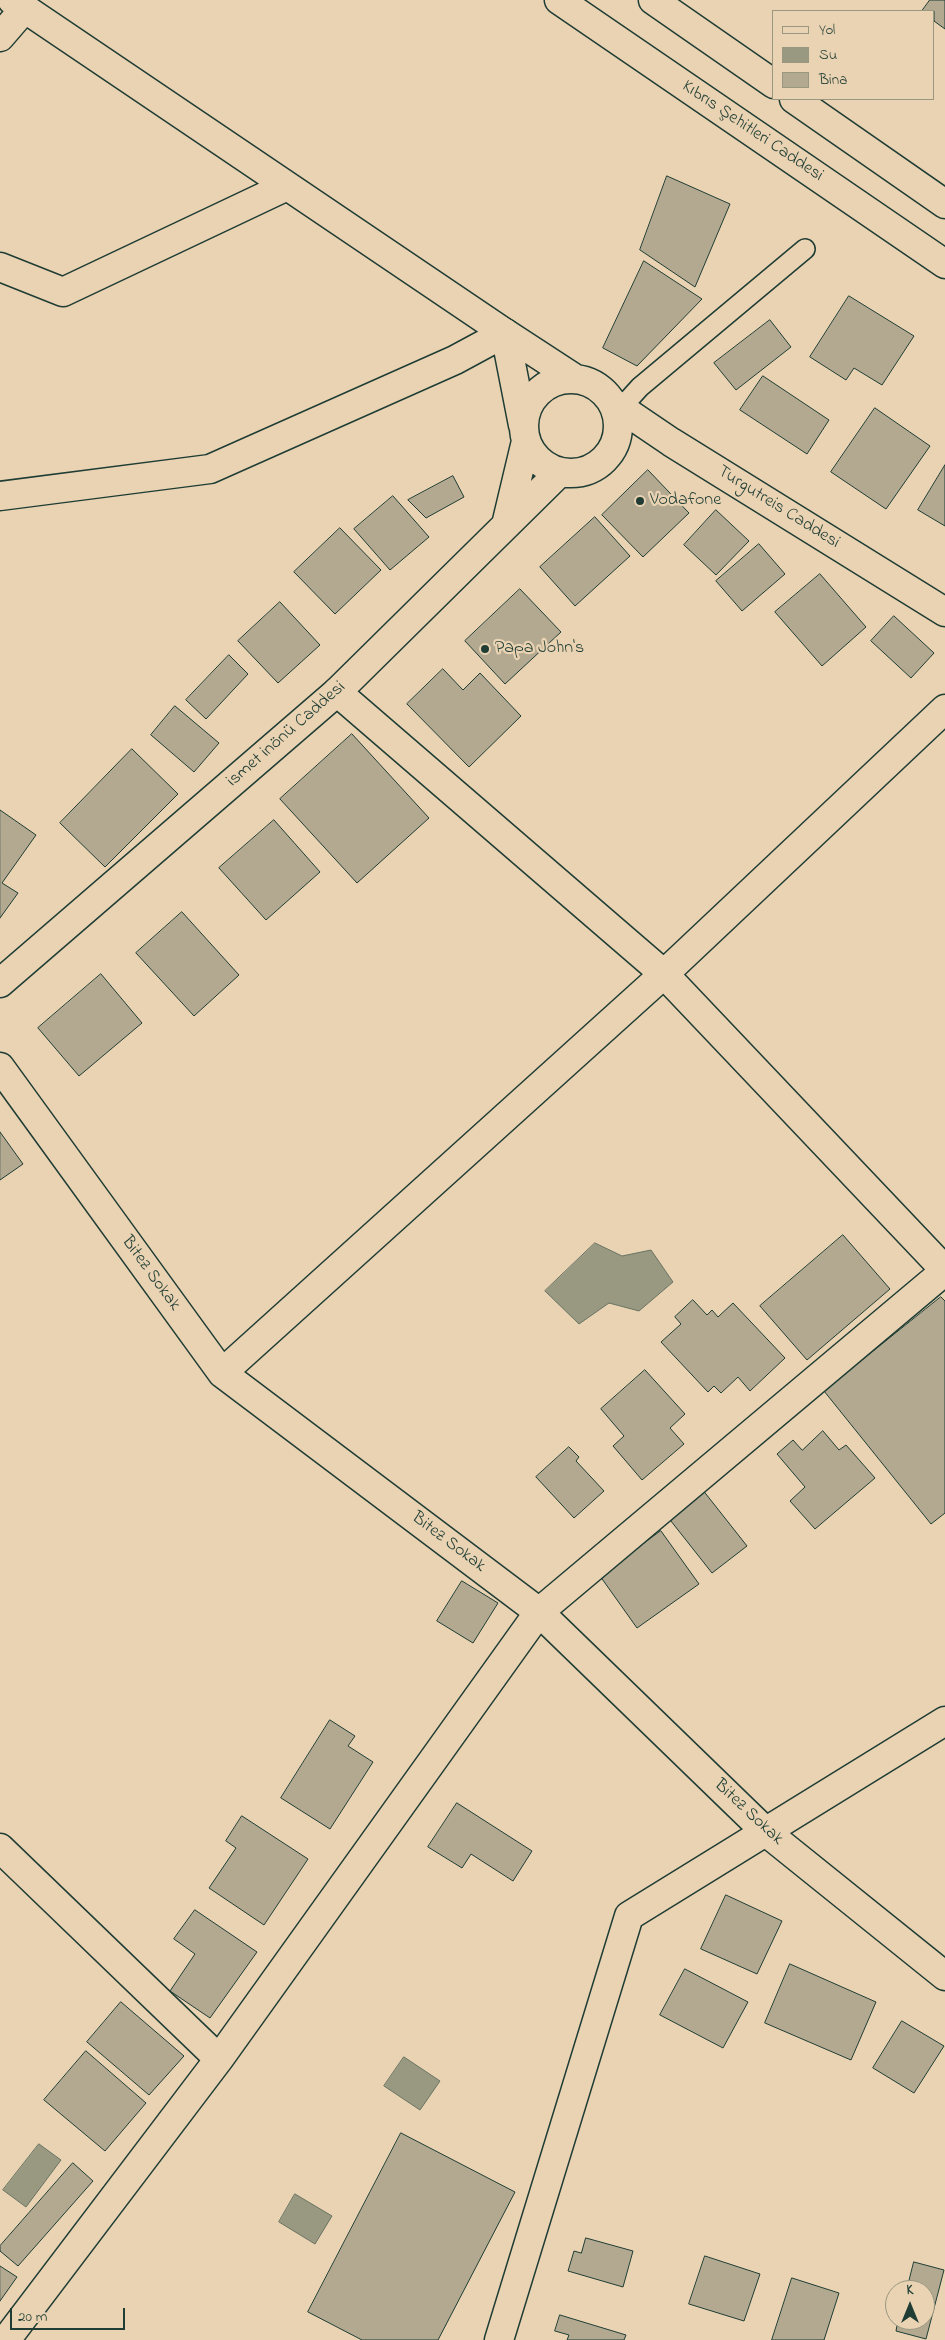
<!DOCTYPE html>
<html>
<head>
<meta charset="utf-8">
<style>
  body { margin:0 }
  #map { position:relative; width:945px; height:2340px; overflow:hidden; background:#ead3b3; font-family:"Indie Flower",sans-serif }
  canvas { display:block }
  .legend { position:absolute; left:772px; top:10px; width:162px; height:90px; box-sizing:border-box; background:#ead3b3; border:1px solid #999780; margin:0; padding:6px 9px; list-style:none; font-size:15px; color:#1f3d34 }
  .legend li { display:flex; align-items:center; gap:10px; height:25px }
  .legend b { width:25px; border:1px solid #999780 }
  .north { position:absolute; left:885px; top:2280px; width:50px; height:50px; box-sizing:border-box; background:#ead3b3; border:1px solid #999780; border-radius:50%; rotate:0deg; font-size:14px; font-weight:700; line-height:20px; text-align:center; color:#1f3d34 }
  .north::after { content:''; display:block; margin:auto; width:18px; height:22px; background:#1f3d34; clip-path:polygon(50% 0,100% 100%,50% 72%,0 100%) }
  .scale { position:absolute; left:10px; top:2308px; width:115px; height:22px; box-sizing:border-box; border:2px solid #1f3d34; border-top:0; padding-left:6px; font-size:15px; line-height:18px; white-space:nowrap; color:#1f3d34; -webkit-text-stroke:4px #ead3b3; paint-order:stroke }
</style>
</head>
<body>
<div id="map">
<canvas width="945" height="2340"></canvas>
<ul class="legend">
<li><b style="height:6px;background:#ead3b3"></b>Yol</li>
<li><b style="height:14px;background:#999881"></b>Su</li>
<li><b style="height:14px;background:#b2a990"></b>Bina</li>
</ul>
<div class="north">K</div>
<div class="scale">20 m</div>
</div>
<script>
const context = document.querySelector('canvas').getContext('2d');
context.lineJoin = 'round';
function paint(path, color) {
  context.fillStyle = color;
  context.fill(path, 'evenodd');
}
function strokePath(path, color, width, dash) {
  context.strokeStyle = color;
  context.lineWidth = width;
  context.lineCap = dash ? 'butt' : 'round';
  context.setLineDash(dash || []);
  context.stroke(path);
}
function write(font, color, halo, rows, align = 'center') {
  context.font = font + ' "Indie Flower",sans-serif';
  context.lineWidth = 4.5;
  context.setLineDash([]);
  context.textBaseline = 'middle';
  context.strokeStyle = halo;
  context.fillStyle = color;
  for (const [text, x, y, turn = 0] of rows) {
    context.save();
    context.translate(x, y);
    context.rotate((+turn || 0) * Math.PI / 180);
    context.textAlign = isNaN(turn) ? turn : align;
    if (halo) context.strokeText(text, 0, 0);
    context.fillText(text, 0, 0);
    context.restore();
  }
}
const water = new Path2D(`
  M 595,1243 L 622,1256 L 651,1250 L 673,1282 L 639,1311 L 609,1303 L 579,1324 L 545,1291 Z
  M 404,2057 L 440,2081 L 420,2110 L 384,2086 Z
  M 39,2144 L 61,2160 L 26,2207 L 3,2190 Z
  M 295,2194 L 332,2216 L 315,2244 L 279,2222 Z`);
paint(water, '#999881');
strokePath(water, '#687462', 1);
const building = new Path2D(`
  M 930,0 L 945,0 L 945,29 L 934,21 L 934,11 L 922,11 Z
  M 667,176 L 730,204 L 695,287 L 640,250 Z
  M 644,261 L 702,299 L 637,366 L 603,348 Z
  M 849,296 L 914,336 L 882,385 L 854,368 L 846,380 L 810,357 Z
  M 770,320 L 791,347 L 736,390 L 714,363 Z
  M 763,376 L 829,420 L 807,454 L 740,410 Z
  M 875,408 L 930,446 L 886,509 L 831,472 Z
  M 945,465 L 945,526 L 918,510 Z
  M 648,470 L 689,513 L 643,557 L 602,515 Z
  M 453,476 L 464,497 L 426,518 L 408,500 Z
  M 393,496 L 429,537 L 390,570 L 354,529 Z
  M 716,510 L 749,541 L 716,575 L 684,545 Z
  M 595,517 L 630,556 L 575,606 L 540,567 Z
  M 340,528 L 381,570 L 335,614 L 294,572 Z
  M 759,544 L 785,574 L 742,611 L 716,581 Z
  M 820,574 L 866,627 L 822,666 L 775,612 Z
  M 520,589 L 561,632 L 505,684 L 465,641 Z
  M 280,602 L 320,645 L 278,683 L 238,641 Z
  M 894,616 L 934,653 L 911,678 L 871,641 Z
  M 229,655 L 248,674 L 206,719 L 186,700 Z
  M 443,669 L 463,690 L 480,673 L 521,716 L 469,767 L 407,704 Z
  M 175,706 L 219,743 L 194,772 L 151,735 Z
  M 352,734 L 429,818 L 357,883 L 280,799 Z
  M 132,749 L 178,794 L 105,867 L 60,823 Z
  M 0,810 L 36,835 L 2,883 L 18,893 L 0,918 Z
  M 274,820 L 320,872 L 266,920 L 219,868 Z
  M 182,912 L 239,975 L 194,1016 L 136,953 Z
  M 101,974 L 142,1023 L 79,1076 L 38,1028 Z
  M 0,1132 L 23,1164 L 0,1180 Z
  M 843,1235 L 890,1289 L 807,1360 L 760,1306 Z
  M 941,1297 L 945,1301 L 945,1513 L 931,1524 L 824,1391 Z
  M 693,1300 L 707,1315 L 712,1310 L 718,1317 L 733,1303 L 785,1358 L 750,1391 L 738,1377 L 721,1393 L 714,1386 L 708,1392 L 661,1342 L 681,1324 L 675,1317 Z
  M 645,1370 L 685,1414 L 670,1428 L 684,1444 L 642,1480 L 613,1446 L 624,1436 L 601,1409 Z
  M 823,1431 L 839,1450 L 846,1445 L 875,1478 L 815,1529 L 790,1501 L 805,1487 L 777,1454 L 793,1440 L 802,1450 Z
  M 569,1447 L 579,1457 L 576,1461 L 604,1491 L 574,1518 L 536,1477 Z
  M 702,1489 L 747,1546 L 712,1573 L 667,1516 Z
  M 661,1531 L 699,1584 L 637,1628 L 600,1576 Z
  M 462,1581 L 498,1603 L 473,1643 L 437,1621 Z
  M 330,1720 L 355,1736 L 348,1746 L 373,1762 L 330,1829 L 281,1798 Z
  M 457,1803 L 532,1851 L 513,1881 L 471,1854 L 462,1868 L 428,1847 Z
  M 242,1816 L 308,1859 L 264,1925 L 209,1888 L 236,1848 L 226,1841 Z
  M 726,1895 L 782,1921 L 757,1974 L 701,1949 Z
  M 195,1910 L 257,1952 L 210,2018 L 170,1991 L 195,1954 L 174,1939 Z
  M 790,1964 L 876,2002 L 851,2060 L 765,2023 Z
  M 685,1969 L 748,2002 L 723,2048 L 660,2015 Z
  M 121,2002 L 184,2056 L 149,2095 L 87,2042 Z
  M 902,2021 L 944,2046 L 914,2093 L 873,2068 Z
  M 86,2051 L 146,2103 L 105,2151 L 44,2100 Z
  M 401,2133 L 515,2192 L 438,2340 L 362,2340 L 308,2312 Z
  M 73,2163 L 93,2181 L 18,2266 L 0,2251 L 0,2246 Z
  M 586,2238 L 633,2251 L 623,2287 L 568,2271 L 574,2251 L 581,2253 Z
  M 705,2256 L 760,2274 L 744,2321 L 689,2304 Z
  M 914,2262 L 944,2270 L 926,2339 L 896,2331 L 898,2320 L 925,2320 L 925,2290 L 907,2290 Z
  M 0,2266 L 17,2277 L 0,2301 Z
  M 792,2278 L 839,2293 L 824,2340 L 772,2340 Z
  M 560,2315 L 626,2335 L 624,2340 L 567,2340 L 569,2335 L 555,2331 Z`);
paint(building, '#b2a990');
strokePath(building, '#1f3d34', 1);
const lane = new Path2D(`
  M 621,408 L 640,387 L 805,249`);
const street = new Path2D(`
  M 12,0 L 505,333
  M 0,37 L 25,8
  M 0,267 L 63,292 L 287,186
  M 337,692 L 664,974 L 945,1270
  M 0,1067 L 222,1373 L 539,1612 L 766,1832 L 945,1976
  M 222,1373 L 664,974 L 945,709
  M 0,1848 L 219,2059
  M 6,2340 L 219,2059 L 539,1612 L 945,1271`);
const secondary = new Path2D(`
  M 505,333 L 523,425
  M 505,333 L 574,378
  M524 426a47 47 0 1 1 94 0a47 47 0 1 1-94 0Z
  M 612,402 L 671,442 L 945,612
  M 0,496 L 210,469 L 455,360 L 505,333
  M 506,525 L 526,441
  M 0,983 L 337,692 L 560,472
  M 499,2340 L 629,1916 L 945,1721`);
const highway = new Path2D(`
  M 559,0 L 945,264
  M 653,0 L 774,84
  M 794,99 L 945,204`);
strokePath(lane, '#1f3d34', 22);
strokePath(street, '#1f3d34', 31);
strokePath(secondary, '#1f3d34', 31);
strokePath(highway, '#1f3d34', 31);
strokePath(lane, '#ead3b3', 19);
strokePath(street, '#ead3b3', 28);
strokePath(secondary, '#ead3b3', 28);
strokePath(highway, '#ead3b3', 28);
for (const [x, y, r, color] of [
  [640,501,5,"#1f3d34"],
  [485,649,5,"#1f3d34"]
]) {
  const dot = new Path2D();
  dot.arc(x, y, r, 0, 2 * Math.PI);
  context.fillStyle = color;
  context.fill(dot);
  strokePath(dot, '#ead3b3', 2);
}
write('18px', '#1f3d34', '#ead3b3', [
  ["Kıbrıs Şehitleri Caddesi",752,132,34],
  ["Turgutreis Caddesi",778,508,32],
  ["ismet inönü Caddesi",287,735,-41],
  ["Bitez Sokak",150,1274,54],
  ["Bitez Sokak",448,1543,37],
  ["Bitez Sokak",748,1813,43]
]);
write('18px', '#1f3d34', '#ead3b3', [
  ["Vodafone",650,501],
  ["Papa John's",495,649]
], 'left');
</script>
</body>
</html>
